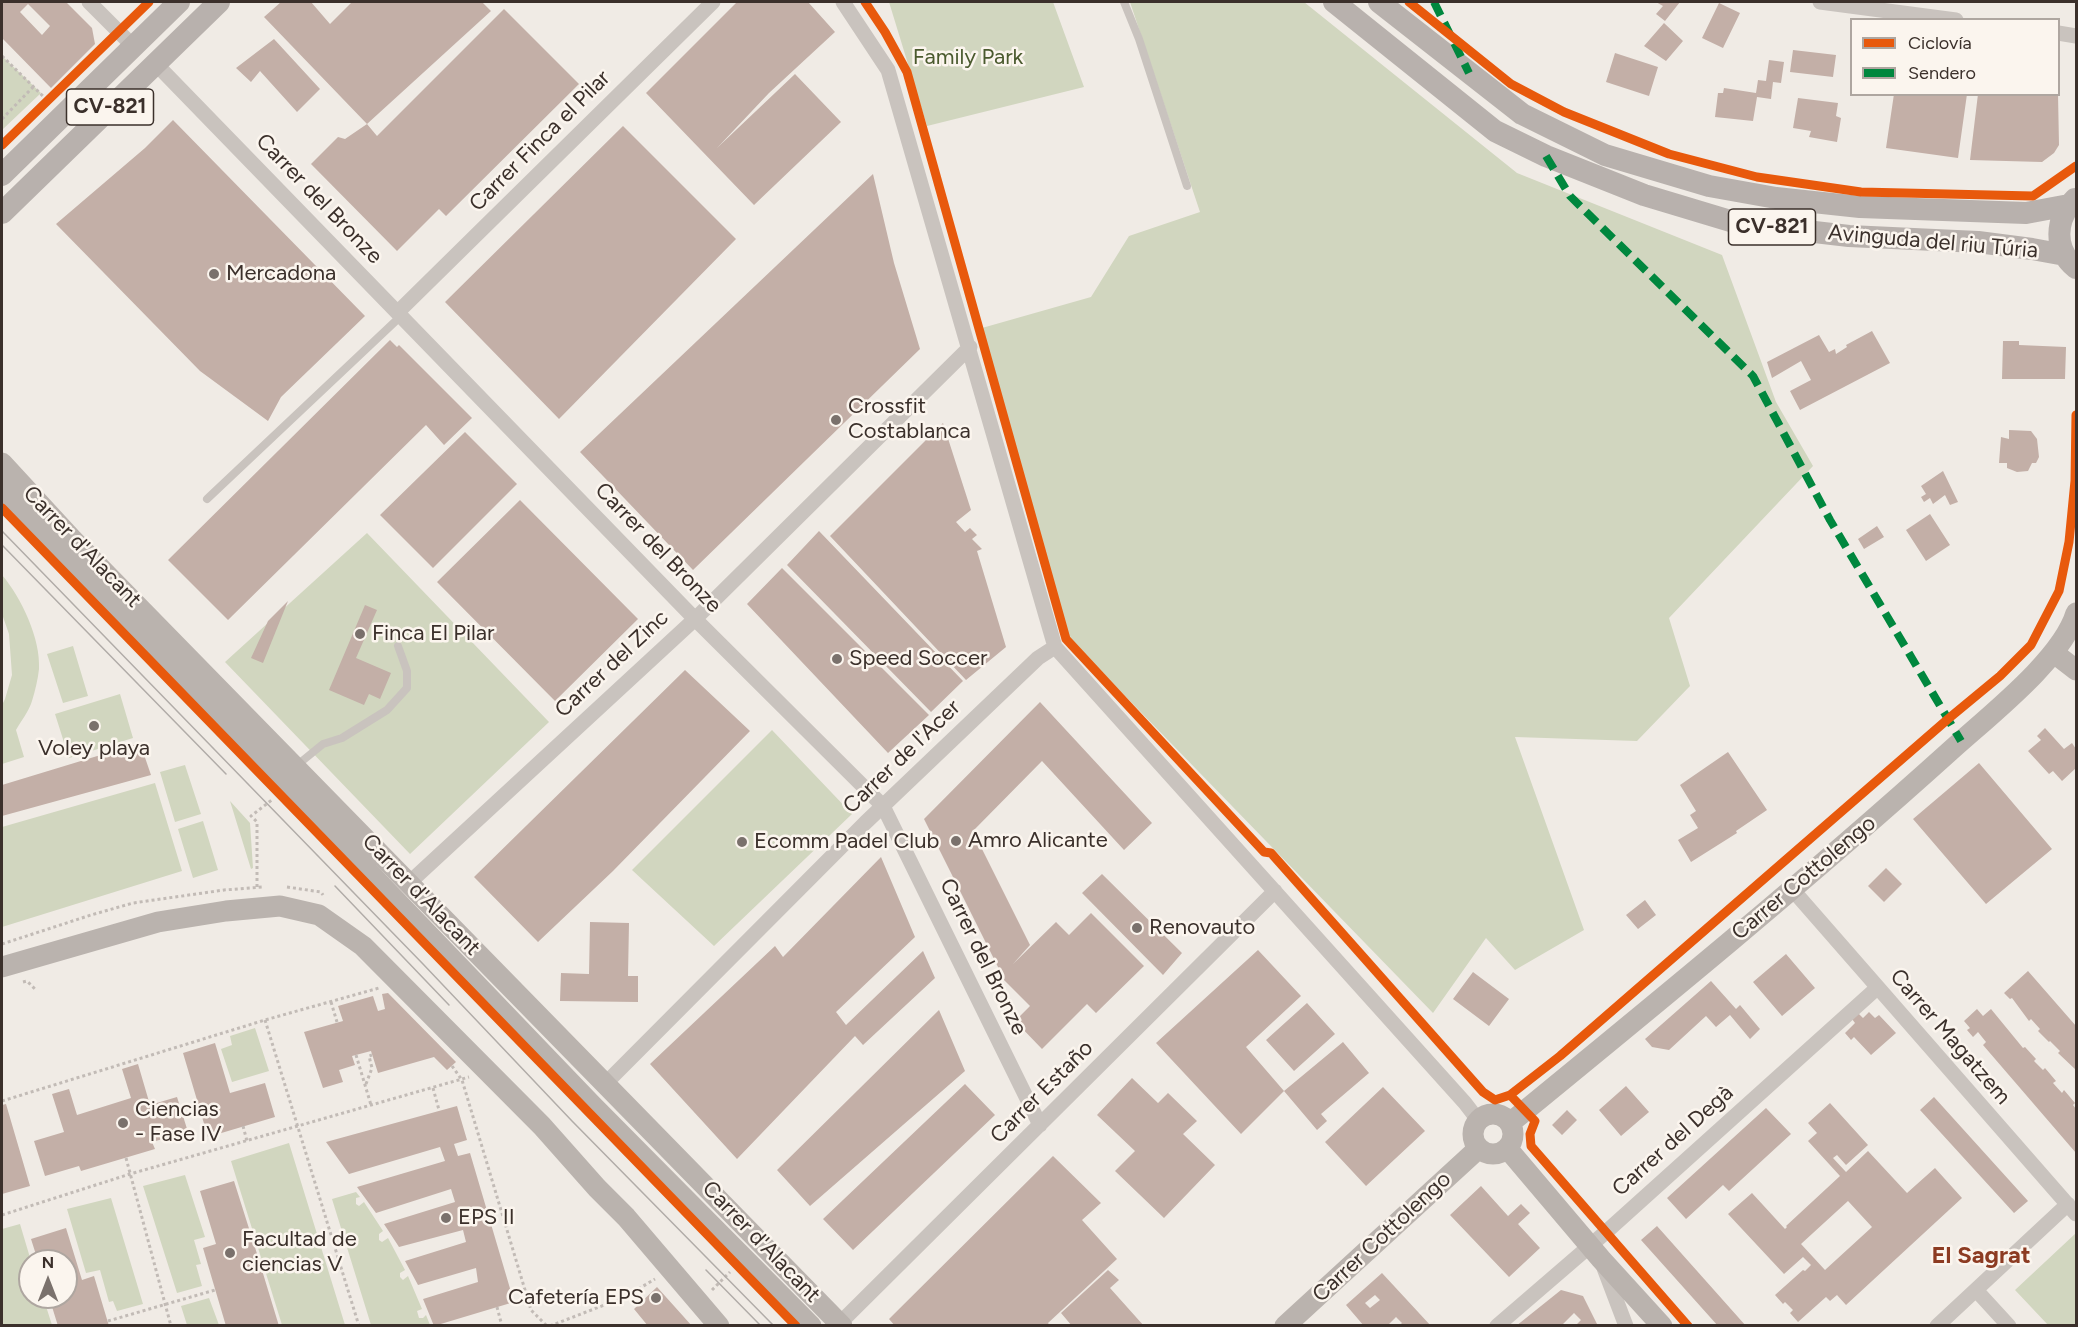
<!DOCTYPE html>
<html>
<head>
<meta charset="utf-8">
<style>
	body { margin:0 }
	#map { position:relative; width:2078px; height:1327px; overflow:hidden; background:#f0ebe5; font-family:Figtree,sans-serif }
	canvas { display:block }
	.frame { position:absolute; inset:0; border:3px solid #3b302b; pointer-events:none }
	.legend { position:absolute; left:1850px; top:18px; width:210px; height:78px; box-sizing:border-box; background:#fbf5ee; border:2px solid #aea6a0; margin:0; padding:8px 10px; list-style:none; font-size:18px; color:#3b302b }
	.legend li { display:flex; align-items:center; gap:12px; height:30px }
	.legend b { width:30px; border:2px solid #aea6a0 }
	.north { position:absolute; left:18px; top:1249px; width:60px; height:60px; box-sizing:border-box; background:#fbf5ee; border:2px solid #aea6a0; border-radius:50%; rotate:0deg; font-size:16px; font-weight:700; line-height:24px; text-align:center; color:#3b302b }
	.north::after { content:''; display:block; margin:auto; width:21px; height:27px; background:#7a716c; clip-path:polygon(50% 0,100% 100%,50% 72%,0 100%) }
</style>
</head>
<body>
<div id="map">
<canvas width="2078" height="1327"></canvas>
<div class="frame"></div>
<ul class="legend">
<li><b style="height:8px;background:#e8590c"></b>Ciclovía</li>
<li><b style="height:8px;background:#00873e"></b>Sendero</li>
</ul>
<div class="north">N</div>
</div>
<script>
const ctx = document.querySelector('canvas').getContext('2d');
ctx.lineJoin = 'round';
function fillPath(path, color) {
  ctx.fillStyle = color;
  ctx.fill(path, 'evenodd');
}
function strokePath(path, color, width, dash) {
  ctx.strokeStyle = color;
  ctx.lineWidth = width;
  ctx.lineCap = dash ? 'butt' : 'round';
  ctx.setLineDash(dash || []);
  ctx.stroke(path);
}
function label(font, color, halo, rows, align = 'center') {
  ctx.font = font + ' Figtree,sans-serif';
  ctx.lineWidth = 5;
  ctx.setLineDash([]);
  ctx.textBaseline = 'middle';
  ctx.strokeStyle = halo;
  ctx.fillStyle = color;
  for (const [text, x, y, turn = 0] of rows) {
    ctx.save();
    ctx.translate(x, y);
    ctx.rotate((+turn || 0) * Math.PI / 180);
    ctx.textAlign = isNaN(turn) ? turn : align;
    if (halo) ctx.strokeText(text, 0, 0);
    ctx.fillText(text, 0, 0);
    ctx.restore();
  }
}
const green = new Path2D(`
	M889,2h164l31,85 -157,39z
	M1130,2h174l213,171 205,82 54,147 37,64 -144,152 21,68 -53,55 -122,-4 69,193 -69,40 -29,-32 -53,75 -370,-381 -81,-304 109,-31 38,-61 71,-24z
	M2,56l39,37 -39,37z
	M367,533l182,189 -139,132 -185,-192z
	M2,575c19,22 39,64 37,94 -1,10 -4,22 -7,32 -3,10 -11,20 -16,29l8,27 -22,7v-59l3,-6 7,-24 -3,-41 -7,-20z
	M73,646l15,50 -25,7 -16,-49z
	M120,694l13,44 -64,20 -14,-44z
	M772,730l80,84 -138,132 -82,-76z
	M185,765l16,49 -26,8 -15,-50z
	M155,783l27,88 -180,56v-100z
	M230,801l20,22 3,45 -2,1z
	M203,821l15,49 -25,8 -15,-49z
	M255,1028l14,43 -37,11 -11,-33 11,-4 -2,-9z
	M289,1143l56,182h-63l-51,-164z
	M185,1175l20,62 -11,3 7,24 -5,1 6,21 -25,7 -34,-107z
	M356,1192l4,5 -4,1v6l3,2 5,-4 19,29 -4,3v6l3,2 6,-4 17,32 -5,3v4l3,3 5,-4 14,33 -5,2 2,7h4l3,-3 4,10h-59l-39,-126z
	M111,1198l32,106 -26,7 -4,-10 -4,1 -9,-32 -14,3 -19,-64z
	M20,1224l11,37 -1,36h13l9,28h-50v-96z
	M2076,1233v92h-28l-33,-35z
	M209,1298l10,27h-32l-6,-19z`);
const building = new Path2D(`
	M2,2h64l26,26 3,16 -44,44 -49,-50zM28,4l22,22 -8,9 -22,-23z
	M281,2h30l19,22 22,-22h130l9,9 -124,113 -103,-107z
	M737,2h71l27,30 -66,61 -52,55 78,-74 46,48 -87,83 -108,-112z
	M1656,2h24l-15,19 -9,-7 7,-8z
	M1719,3l21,10 -17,35 -21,-10z
	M504,9l75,75 -133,132 -7,-7 -42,42 -86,-87 27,-27 7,2 22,-15 10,12z
	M1664,23l19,18 -17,20 -22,-15z
	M274,39l46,50 -23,23 -37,-41 -9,11 -15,-14z
	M1793,50l43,5 -3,22 -43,-5z
	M1615,53l43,14 -9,29 -43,-14z
	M1769,60l15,2 -3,21 -8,-1 -2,17 -14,-2 -4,24 -38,-4 3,-24h5l1,-5 32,5 2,-13 8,1z
	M1894,94h73l-9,64 -72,-10z
	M1978,94h80l1,51 -5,8 -12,9 -72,-2z
	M1798,98l40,5 -2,13 5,2 -4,24 -28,-5 2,-6 -18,-3z
	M173,120l192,196 -84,81 -13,24 -68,-50 -144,-147 89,-76z
	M623,126l113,113 -177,180 -114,-117z
	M873,174l21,89 26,86 -227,221 -113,-118z
	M1872,331l18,32 -90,47 -10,-19 21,-11 -10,-19 -29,17 -5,-16 52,-27 10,17 6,-3 1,5 11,-7 -1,-2z
	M390,340l7,7 2,-2 73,73 -28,27 -18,-20 -198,195 -60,-60z
	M2003,341h16v4l47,2 -1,32h-63z
	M943,423l28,87 -15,12 9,10 5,-4 7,7 -5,4 10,10 -5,2 29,96 -40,33 -136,-144z
	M2009,430l22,1 6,8 2,18 -3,6h-4l-4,8 -11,1 -10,-4v-5h-8l2,-26 8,2z
	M465,432l52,52 -84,84 -53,-53z
	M1943,471l15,31 -8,3 -5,-10 -12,9 -3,-6 -6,4 -3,-5 5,-3 -5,-8z
	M520,500l118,119 -83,82 -118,-119z
	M1930,514l20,31 -24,16 -20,-31z
	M1877,526l7,11 -20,12 -6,-10z
	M819,531l144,150 -32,31 -144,-147z
	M782,568l147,147 -41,38 -141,-149z
	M288,601l-25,62 -12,-5 17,-37z
	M365,605l12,5 -21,48 35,15 -11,26 -11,-5 -5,11 -35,-15z
	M685,670l65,61 -137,140 -75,71 -64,-65z
	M1040,702l112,121 -28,27 -82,-89 -69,70 57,114 -17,19 43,-42 13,13 22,-22 53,53 -48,47 -9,-9 -45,45 -27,-28 15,-15 -30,-30 2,-1 -78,-156z
	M2045,728l19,21 8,-6 4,6v19l-14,13 -9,-10 -4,3 -21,-23 13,-11 -4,-4z
	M140,743l11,32 -149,41v-31z
	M1728,752l39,58 -31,21 1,2 -46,29 -13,-22 20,-12 -8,-13 6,-4 -16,-26z
	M1979,763l73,86 -66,55 -73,-85z
	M881,857l34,80 -79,75 10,13 77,-74 12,27 -72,67 -8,-9 -118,123 -87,-95 125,-118 8,11z
	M1886,868l16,16 -18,18 -16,-16z
	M1102,874l80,79 -19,22 -81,-82z
	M1645,900l11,15 -18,14 -12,-14z
	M590,922l39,1 -1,53h10v26l-78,-1 1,-28 28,1z
	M1258,950l43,46 -55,51 38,44 -43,43 -85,-91z
	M1786,954l29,34 -33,28 -29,-34z
	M2028,971l48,55v44l-18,-17 2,-2 -10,-10 -1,1 -11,-11 2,-2 -9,-10 -2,2 -17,-23 -2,1 -6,-6z
	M1473,972l36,27 -20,27 -36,-27z
	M1711,981l25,28 4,-4 20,24 -10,10 -20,-24 -14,12 -10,-11 -37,34 -17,-3 -7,-8z
	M388,993l68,69 -9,8 -13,-13 -56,16 -7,-22 -19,5 3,9 -16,5 4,12 -20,6 -19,-56 39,-11 -5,-15 35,-10 5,15 7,-2 -3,-15z
	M1307,1003l28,31 -41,37 -28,-31z
	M1977,1009l6,7 8,-7 32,39 2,-1 11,12 -2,2 9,9 2,-2 11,13 -3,2 9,10 2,-3 11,13 -2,2 3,4v44l-93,-108 3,-3 -8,-10 -5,5 -6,-7 3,-2 -6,-7z
	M939,1010l26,61 -155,135 -33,-36z
	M1869,1012l6,6 4,-3 17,18 -25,22 -17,-18 -3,3 -6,-7 10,-10 -3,-4 6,-6 5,5z
	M1343,1042l26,31 -48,41 6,7 -10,9 -33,-39z
	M215,1043l15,50 35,-10 10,34 -67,20 -25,-84z
	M138,1064l12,41 27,-8 11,35 -36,10 3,7 -74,22 -2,-5 -34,10 -11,-35 30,-9 -12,-38 17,-5 8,26 54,-17 -9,-29z
	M1132,1078l26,25 10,-10 29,28 -14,13 32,31 -51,53 -49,-47 20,-20 -38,-36z
	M965,1084l30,31 -142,135 -30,-31z
	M1626,1086l23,26 -28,24 -22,-26z
	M1383,1087l42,44 -59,55 -41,-44z
	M1934,1097l94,104 -14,12 -94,-103z
	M1830,1103l38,42 -22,20 -9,-10 -4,3 13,14 22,-21 39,42 28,-25 27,30 -116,107 -9,-10 -7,6 -4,-4 -28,25 -8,-9 3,-3 -8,-8 -2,2 -8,-9 28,-25 2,1 6,-6 -8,-8 -19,17 -56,-60 24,-21 33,36 2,-2 -1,-1 54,-50 -32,-35 9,-8 -9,-10zM1848,1201l24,26 -47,43 -24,-26z
	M6,1104l24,82 -28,8v-89z
	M457,1106l10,34 -13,4 4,12 12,-3 44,149 -80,24 -11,-27 55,-17 -2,-14 -58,17 -13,-24 61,-19 -3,-12 -64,17 -15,-23 71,-22 -4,-13 -75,24 -19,-26 88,-26 -5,-14 -91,27 -23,-32z
	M1766,1108l25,26 -62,57 -6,-6 -37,34 -19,-21z
	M1567,1110l10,10 -15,15 -10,-10z
	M1053,1156l48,47 -19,17 35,39 -69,64 2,3h-155l-6,-7z
	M234,1181l24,76 21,69h-53l-16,-54 -7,-24 13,-4 -16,-53z
	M1481,1186l27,30 13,-12 9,9 -12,11 22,24 -31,29 -59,-62z
	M1657,1226l89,100h-28l-77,-86z
	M66,1228l16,52 12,-4 15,50h-51l-9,-29h17v-36h-28l-7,-22z
	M1108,1270l11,10 -9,8 34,38h-72l-11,-13z
	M1382,1273l49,53h-32l3,-3 -6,-6 -9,9h-23l-18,-21zM1375,1295l5,5 -10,8 -5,-5z
	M657,1287l35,39h-44l-14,-17z
	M1561,1290l22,6 15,30h-23l6,-6 -7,-7 -13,13h-45z`);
const path = new Path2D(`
	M2,56l47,46
	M2,119l32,-33
	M257,887v-65l-6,-6 22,-17
	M287,887l34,5 2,3
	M2,944l89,-29 42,-12 91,-13 38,-3
	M23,982l4,-1 9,9
	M331,1002l6,20
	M265,1020l94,306
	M356,1055l15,50
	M452,1066l10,14 69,230 16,16
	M366,1084l6,-16 -3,-12 3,-1
	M433,1088l6,22
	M2,1101l263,-81 114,-32
	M243,1126l4,15
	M126,1158l45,168
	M2,1215l128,-41 339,-97
	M712,1290l18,-18
	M497,1307l5,19
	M108,1321l107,-31
	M550,1326l75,-29 30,-18`);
const lane = new Path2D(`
	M1124,2l15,37 48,147
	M207,499l194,-183
	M296,766l27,-22 19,-6 45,-28 20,-22v-17l-9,-25`);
const street = new Path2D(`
	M89,2l45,45
	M843,2l45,68 167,577 410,456 13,17
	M1820,2l136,18
	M2058,33l18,3
	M155,63l540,556 188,187 157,319
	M398,312l315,-310
	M409,883l286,-264 275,-272
	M1791,888l285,326
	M606,1083l259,-260 173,-165 17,-11
	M1604,1268l22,58
	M1976,1290l33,36
	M840,1323l435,-432
	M1497,1326l109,-94 271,-244
	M1937,1326l131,-122`);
const secondary = new Path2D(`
	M2,463l71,77 769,786
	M2,490l590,615 219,221
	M2054,653l22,17
	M2,967l156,-45 68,-11 54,-5 39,9 44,31 179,180 55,62 29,29 93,109
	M1473 1134a20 20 0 1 1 40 0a20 20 0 1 1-40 0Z
	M1510,1123c148,-121 297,-243 439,-371 37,-34 113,-92 127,-139
	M1507,1148l94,111 61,67
	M1285,1326l194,-178`);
const primary = new Path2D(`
	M1334,2l161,129 51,25 98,39 93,28 112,13 129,6 54,7 33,6
	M1379,2l143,112 83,41 104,31 67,12 84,9 166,6 43,-8
	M2,175l177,-173
	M2075,199c-20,20 -22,50 1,69
	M2,213l217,-211`);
const tram = new Path2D(`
	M2,531l421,433 149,157 202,205
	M2,545l224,229
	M335,886l114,119
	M706,1270l55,56`);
const quiet = new Path2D(`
	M1434,2l35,71
	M1546,156l24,40 183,180 77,144 131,221`);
const cycleway = new Path2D(`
	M865,2l20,30 22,40 159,567 198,213 7,1 212,239 12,8 15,-5 50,-39 388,-337 52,-43 31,-31 28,-54 10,-49 6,-61 1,-66
	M1409,2l102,82 53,28 105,42 88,23 104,15 172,4 43,-30
	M2,145l147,-143
	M2,508l794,818
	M1510,1095l25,26 -5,13 1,12 157,180`);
const markers = [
	[214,274,6,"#7a716c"],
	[836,420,6,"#7a716c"],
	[360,634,6,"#7a716c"],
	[837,659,6,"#7a716c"],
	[94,726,6,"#7a716c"],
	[956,841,6,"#7a716c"],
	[742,842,6,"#7a716c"],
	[1137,928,6,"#7a716c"],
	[123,1123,6,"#7a716c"],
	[446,1218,6,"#7a716c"],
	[230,1253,6,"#7a716c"],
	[656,1298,6,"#7a716c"]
];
const shields = [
	[110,107,87],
	[1772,227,87]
];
const shieldNames = [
	["CV-821",110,107],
	["CV-821",1772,227]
];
const parkNames = [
	["Family Park",968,58]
];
const streetNames = [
	["Carrer Finca el Pilar",540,141,-45],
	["Carrer del Bronze",319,199,46],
	["Avinguda del riu Túria",1933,242,5],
	["Carrer d'Alacant",82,547,46],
	["Carrer del Bronze",658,548,46],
	["Carrer del Zinc",612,664,-43],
	["Carrer de l'Acer",902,757,-44],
	["Carrer Cottolengo",1804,878,-40],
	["Carrer d'Alacant",421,895,46],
	["Carrer del Bronze",983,957,64],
	["Carrer Magatzem",1950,1037,49],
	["Carrer Estaño",1042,1092,-45],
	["Carrer del Degà",1673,1141,-42],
	["Carrer Cottolengo",1382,1237,-43],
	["Carrer d'Alacant",761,1242,46]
];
const poiNames = [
	["Mercadona",226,274],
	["Crossfit",848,407],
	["Costablanca",848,432],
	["Finca El Pilar",372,634],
	["Speed Soccer",849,659],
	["Voley playa",94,749,"center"],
	["Amro Alicante",968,841],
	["Ecomm Padel Club",754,842],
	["Renovauto",1149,928],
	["Ciencias",135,1110],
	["- Fase IV",135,1135],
	["EPS II",458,1218],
	["Facultad de",242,1240],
	["ciencias V",242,1265],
	["Cafetería EPS",644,1298,"right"]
];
const neighbourhoodNames = [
	["El Sagrat",1981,1256]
];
fillPath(green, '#d1d6bf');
fillPath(building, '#c3afa7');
strokePath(path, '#c2bbb6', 3, [3, 3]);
strokePath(lane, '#c9c3be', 8);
strokePath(street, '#c9c3be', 15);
strokePath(secondary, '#bab3ae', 21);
strokePath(primary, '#b8b1ad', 22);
strokePath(tram, '#b1aca8', 1.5);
strokePath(quiet, '#00873e', 8, [15, 8]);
strokePath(cycleway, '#e8590c', 9);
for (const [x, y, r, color] of markers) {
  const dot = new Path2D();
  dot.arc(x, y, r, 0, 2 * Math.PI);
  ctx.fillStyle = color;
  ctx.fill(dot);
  strokePath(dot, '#fbf5ee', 2);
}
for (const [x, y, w] of shields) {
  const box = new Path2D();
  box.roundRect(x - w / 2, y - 18, w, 36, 4.5);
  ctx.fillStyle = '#fbf5ee';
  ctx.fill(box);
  strokePath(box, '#3b302b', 1.5);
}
label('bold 21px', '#3b302b', null, shieldNames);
label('22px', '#4a5a2e', '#fbf5ee', parkNames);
label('22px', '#3b302b', '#fbf5ee', streetNames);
label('22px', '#3b302b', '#fbf5ee', poiNames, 'left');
label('bold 24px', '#8c3b22', '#fbf5ee', neighbourhoodNames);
</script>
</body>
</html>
